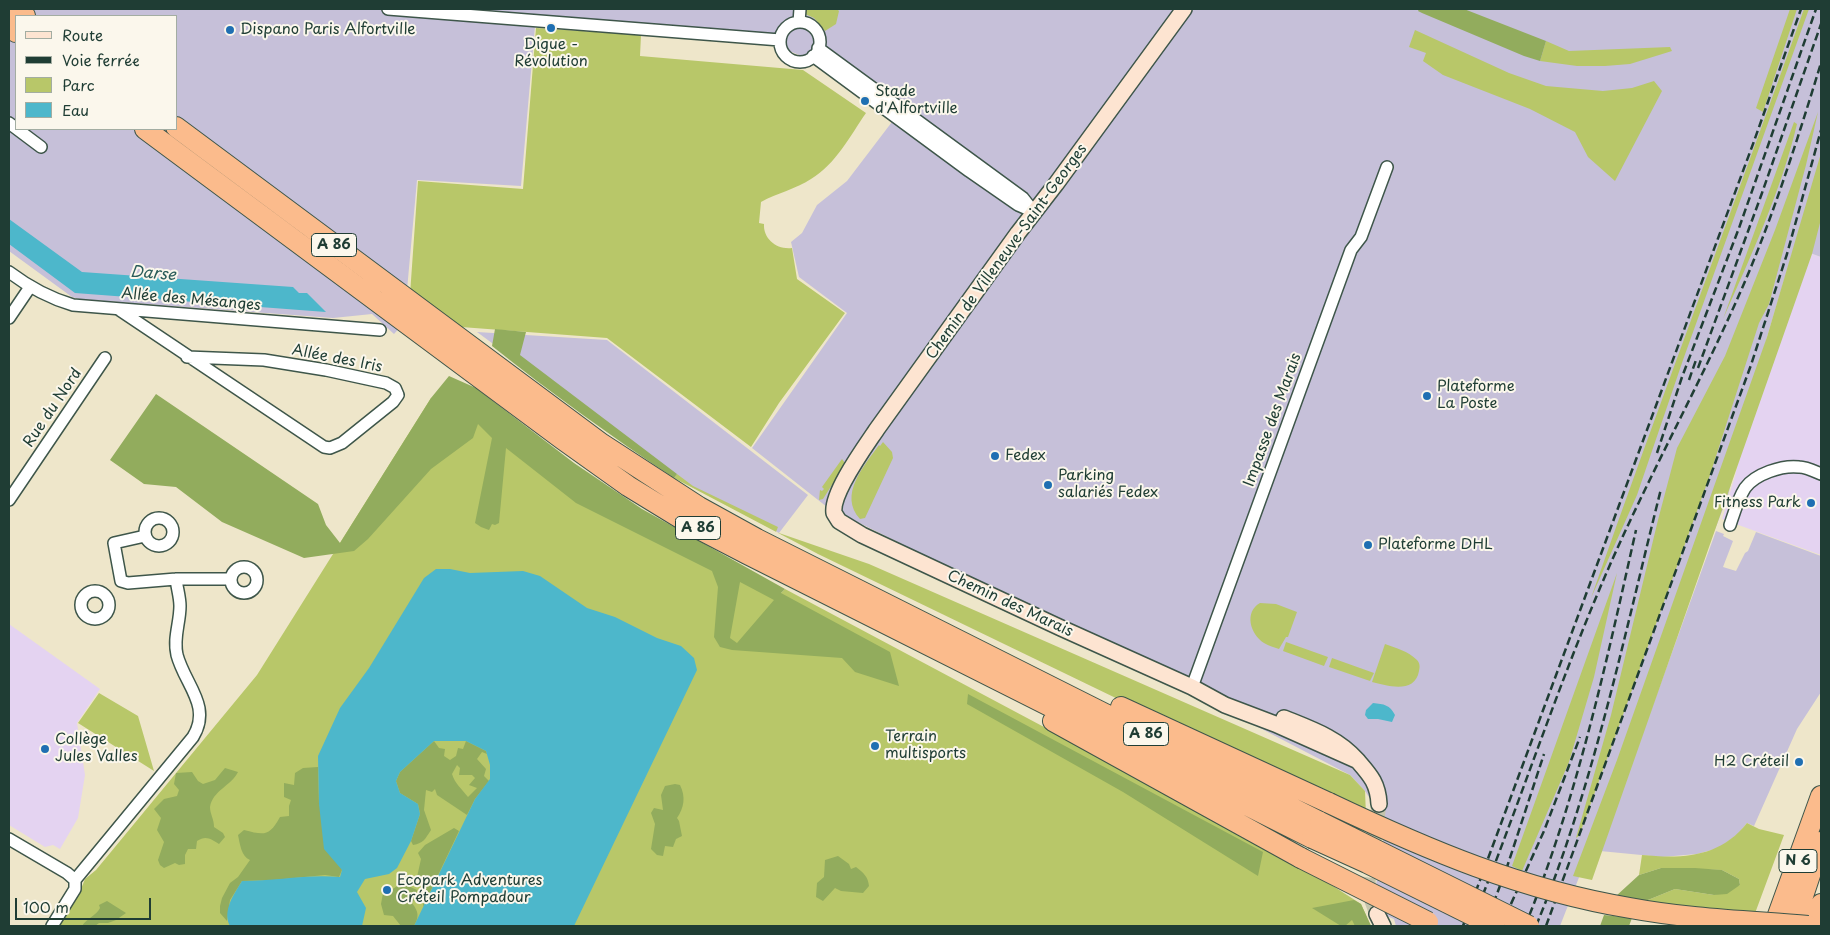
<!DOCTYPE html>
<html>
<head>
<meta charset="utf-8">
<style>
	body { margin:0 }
	#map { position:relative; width:1830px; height:935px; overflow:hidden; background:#eee6ca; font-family:"Playpen Sans",sans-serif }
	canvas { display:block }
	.frame { position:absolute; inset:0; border:10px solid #1f3d34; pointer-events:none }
	.legend { position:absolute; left:15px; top:15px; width:162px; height:115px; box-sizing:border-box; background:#fbf7ec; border:1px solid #a3ada2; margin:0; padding:6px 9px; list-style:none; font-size:15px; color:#1f3d34 }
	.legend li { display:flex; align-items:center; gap:10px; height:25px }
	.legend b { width:25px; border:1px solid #a3ada2 }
	.scale { position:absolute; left:15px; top:898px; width:136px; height:22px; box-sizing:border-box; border:2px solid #1f3d34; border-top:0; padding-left:6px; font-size:15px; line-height:18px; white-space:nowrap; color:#1f3d34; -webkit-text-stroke:4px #fbf7ec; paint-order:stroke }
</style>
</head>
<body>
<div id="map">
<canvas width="1830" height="935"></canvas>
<div class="frame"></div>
<ul class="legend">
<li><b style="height:6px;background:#fde4d1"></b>Route</li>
<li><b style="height:6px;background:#1f3d34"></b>Voie ferrée</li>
<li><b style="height:14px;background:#b8c769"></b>Parc</li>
<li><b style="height:14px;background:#4db7cb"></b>Eau</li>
</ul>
<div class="scale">100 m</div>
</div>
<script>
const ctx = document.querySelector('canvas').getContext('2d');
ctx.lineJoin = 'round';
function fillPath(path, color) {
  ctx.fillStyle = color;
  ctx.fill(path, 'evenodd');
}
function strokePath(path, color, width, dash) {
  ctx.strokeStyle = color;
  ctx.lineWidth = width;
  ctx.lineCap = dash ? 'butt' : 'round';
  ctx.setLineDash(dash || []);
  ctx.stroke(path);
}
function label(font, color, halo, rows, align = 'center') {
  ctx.font = font + ' "Playpen Sans",sans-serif';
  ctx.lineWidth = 4;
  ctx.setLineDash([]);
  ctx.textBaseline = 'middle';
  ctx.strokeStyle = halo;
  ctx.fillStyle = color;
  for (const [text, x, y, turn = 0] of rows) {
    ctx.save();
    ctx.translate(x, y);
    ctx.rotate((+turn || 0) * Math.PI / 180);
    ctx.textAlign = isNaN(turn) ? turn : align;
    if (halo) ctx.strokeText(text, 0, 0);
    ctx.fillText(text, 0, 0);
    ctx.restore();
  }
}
const built = new Path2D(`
	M1793,247l28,10v298l-99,-36 13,-43 32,-139z
	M9,624l91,65 -23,34 8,52 -7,43 -18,31 -7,-4 -8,2 -36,-22 1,-5 -1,-2z`);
const industrial = new Path2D(`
	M9,9h1812v248l-27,-10 -27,90 -39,159 -168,430h-164l-2,-7 -22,-9 14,-87 -21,-32 -15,-16 -341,-178 -182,-90 -75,-59 95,-135 -48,-36 -8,-35 11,-9 15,-28 30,-24 51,-67 -64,-45 -57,-23 -134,-14 -108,-6 -14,160 -104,-6 -13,143 -10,11 -22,-20 -39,4 -254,-19 -7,-2 -63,-46zM16,16h160v113h-160z
	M477,332l130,8 201,155 -29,38 -104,-55z
	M1716,531l8,3 -1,2 10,5 -10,26 13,4 9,-18 3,-2 8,-19 65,24v136l-24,37 -43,97 -7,-3 -9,11 -19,14 -22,6 -35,3 -62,-6z`);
const green = new Path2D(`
	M804,9h33l2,2 -3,13 -11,7 -11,-13 -9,-4z
	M1790,9h7l-34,103 -7,-4z
	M1804,9h5l-126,351 -46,135 -46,103c69,-197 143,-392 213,-589z
	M536,28l105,7 -1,21 163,14 63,43c-16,23 -30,51 -55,66 -15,10 -34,14 -50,23l-2,21 5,1c-1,15 13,26 28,24l5,31 48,34 -66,90 -28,44 -144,-109 -199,-15 10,-142 105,8z
	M1415,30l94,43 37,13 57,5 29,-3 22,-7 8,10 -47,90 -27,-24 -13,-25 -45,-23 -87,-34 -20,-14 3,-8 -17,-6z
	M1546,41l23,10 101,-4 2,4 -42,13 -25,2h-28l-37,-5z
	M1818,112l-12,53 -37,139 -10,19 -50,155 -130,358 -3,2 35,-123 47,-195 19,-72 48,-92 50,-126z
	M1794,122l3,2c-16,67 -46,132 -74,195z
	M1821,153v66l-9,35 -220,626 -19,-4 44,-116 150,-423z
	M449,392l130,88 202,113 4,-4 274,146 263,144 39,25 10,22h-1312l20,-32 6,-15 11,-9 161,-195 174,-277z
	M883,442l9,10 1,6 -28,60 -5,1c-22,-24 4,-53 19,-74l1,1z
	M842,459l3,4 -1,3 -21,33 -4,1 1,-10 2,1 2,-2 -2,-2z
	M677,474l16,12 85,41 -2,5 93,32 481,211 15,16 1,24 -151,-69 -397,-192 -144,-76z
	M1617,573l-23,104 -25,85 -47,109 -10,-5z
	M1260,603l16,1 21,8 -9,25h-2l-7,12c-5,-2 -10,-3 -15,-6 -14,-9 -20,-31 -4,-40z
	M1286,642l42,15 -4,9 -41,-15z
	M1385,644c11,4 23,7 32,16 3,3 3,7 2,11 -4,23 -31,15 -47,11z
	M1332,658l42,15 -4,8 -41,-14z
	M99,693l39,23 16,55 -76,-48z
	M1747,823l12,6 25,6 -30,81 -111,-14 32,-13 39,6 26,-10 -1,-6 -17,-9 -61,-2 -22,7 3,-20c42,4 78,2 105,-32z`);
const forest = new Path2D(`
	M1419,9h45l82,32 -6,20 -16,-5 -102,-43 -4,-2z
	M495,329l31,3 -6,23 157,119 -3,4c-62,-41 -123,-85 -182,-132z
	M449,376l27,12 98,75 68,46 143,80 -4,4 109,59 9,34 -44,-14 -13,-14 -110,-8 -12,-3 -6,-10 4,-50 -6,-16 -136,-68 -70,-55 -7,75 -4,2 -3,-1 -3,6 -8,-3 -6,-4 17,-85 -14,-14 -5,14 -42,31 -63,70 -14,12 -50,7 -82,-36 -46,-35 -32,-3 -34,-24 46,-66 162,110 8,21 14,18 91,-145zM740,582l34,18 -37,43 -7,-5z
	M968,694l295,158 -5,24 -135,-84 -156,-88z
	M434,741l5,7 6,1 -1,7 6,4 6,-4 2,-8 5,1 3,-8 20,10 1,3 -5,-2 -5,7 9,10 -2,7 5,5 -14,18 -8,16 -30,-20 -2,-6 -3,3 -6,-2 -2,20 7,20c-6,9 -7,13 -18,15l-2,-4 9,-27 -2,-10 -18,-11 -4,-12 4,-9zM457,765l3,3 -1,7h13l3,3 -6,7 8,3 -9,9c-6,-8 -13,-13 -16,-23z
	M318,767l1,37 23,66 -3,7 -14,-2 -51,5 -32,1 -12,19 -3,21 -7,-8v-7l2,-8 8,-15 8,-6 12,-17c-9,-4 -10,-16 -12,-25l6,-5c20,5 25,7 36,-13l9,-1v-10l2,-6 -7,-3v-14l10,2 1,-12 8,-5z
	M225,768l13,4c-6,13 -26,19 -28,35 0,7 4,12 4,20l9,6 2,4 -6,7c-8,-5 -13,-9 -22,-3l-1,8h-8l-3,6v9l-6,1 -4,-2 -11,5 -4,-3 -2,-5 6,-18 -7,-12 4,-12 -7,-9 10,-10 13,-3 2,-6 -5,-6 2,-11 16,-1 6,9 5,3 12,-4z
	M675,784l5,1c6,12 4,23 -3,33l2,3 3,15 -6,3 -3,8 -8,-1 -2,10 -6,-1 -6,-6 4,-25 -4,-11 3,-5 9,2 -2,-15 4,-9z
	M454,828l5,3 -36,76v-18l7,-6v-2l-9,-1 -4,-3 4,-18 -3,-6 7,-8z
	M838,856l11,8 2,5 5,-2c8,6 12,10 13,19l-6,7 -22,-2 -6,-3 -12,13 -7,-4 1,-14 7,-6 1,-17z
	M1661,868h34l27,2 17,9 1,6 -13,9 -13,1 -39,-6 -32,13 -27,-6 23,-21z
	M402,883l15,7 -1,8 -4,5c7,9 7,14 2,23h-13l-8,-10 -9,-1 -3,-11 2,-11 5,-1z
	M1354,900l7,4 10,22h-16l-3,-6 -7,6h-4l-29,-18z
	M107,901l19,12 -10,7 -8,3h-9l-4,3h-13c5,-8 14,-10 18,-18l-1,-3z
	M1604,915l28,3 -3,8h-29z`);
const water = new Path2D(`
	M9,219l73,53 211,15 6,6h8l19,19 -251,-19 -66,-49z
	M436,569h14l20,4 53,-2 17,5 47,32 28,9 42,21 24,8 13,12 3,12 -123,256h-160l61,-127 15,-20v-14l-4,-14 -20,-10h-32l-34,31 -4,9 4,12 18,11 2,10 -9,27 -14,27 -8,6 -24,5 -8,13 9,16 -4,18h-132c-8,-15 4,-32 12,-45 33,0 65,-7 98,-4l2,-7 -18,-21 -5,-45 -1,-48 22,-48 29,-40 55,-90z
	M1373,703c11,1 17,2 22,12l-3,7 -14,-3h-10l-3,-4 1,-5z`);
const secondaryTunnel = new Path2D(`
	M1377,914l-8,-21 -1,-12 11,-77`);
const street = new Path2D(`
	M388,9l392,31
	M799,22l1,-13
	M780 42a20 20 0 1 1 40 0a20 20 0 1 1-40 0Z
	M818,48l205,150 11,14
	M813,56l156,115 49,34 14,6
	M9,123l32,24
	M9,272c20,15 40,26 64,33l307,25
	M118,309l206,138 6,1 12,-5 51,-41 5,-7 -3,-7 -9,-5 -60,-13 -62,-10 -77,-3
	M9,318l21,-31
	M9,500l96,-142
	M145 532a14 14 0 1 1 28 0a14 14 0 1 1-28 0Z
	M1730,525c4,-12 8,-26 15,-37 10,-14 37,-23 54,-21 7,0 15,4 22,7
	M145,536l-31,7 7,38 7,2 48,-4h54
	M231 580a13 13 0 1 1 26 0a13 13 0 1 1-26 0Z
	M81 605a14 14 0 1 1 28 0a14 14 0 1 1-28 0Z
	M1192,687l159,-437 10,-13 26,-70
	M9,839l58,34 8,7
	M75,880l118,-143c19,-31 -8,-52 -16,-82 -4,-17 3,-32 3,-49 0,-9 -3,-18 -4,-27
	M52,926l23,-37v-9`);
const secondary = new Path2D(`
	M1184,9l-128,175 -38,49 -141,196c-12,18 -46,64 -43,84l5,8 23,14 199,93 131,59 33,18 50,19 83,37
	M1284,718c27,11 54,20 73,42 13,15 21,23 22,44
	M1377,914l6,12`);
const highway = new Path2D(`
	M15,9l10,7
	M9,27l7,5
	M176,127l426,317 97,63 58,32 563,283
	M145,129l417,310 66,47 67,41 52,27 565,284
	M1121,707l208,96
	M1053,721l248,137
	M1774,926l47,-130
	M1793,926l28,-84
	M1813,926l8,-22`);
const rail = new Path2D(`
	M1698,368l64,-175 59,-169
	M1689,380l7,-20
	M1657,453l25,-76 57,-149 77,-219
	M1474,917c48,-119 87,-242 139,-359 41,-92 90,-180 130,-272 31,-72 55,-148 78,-223
	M1463,926l290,-782 48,-135
	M1485,926l22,-59 37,-113
	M1501,926l43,-95 36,-94
	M1525,926c52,-127 81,-262 111,-396
	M1536,926c58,-141 88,-290 125,-437
	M1546,926l205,-561 36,-111 34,-124`);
const highwayBridge = new Path2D(`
	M1329,803c99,47 193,87 301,105 59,11 119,13 178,18
	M1320,822l209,104
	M1312,838l55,25 127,63
	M1301,858l127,64`);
const markers = [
	[551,28,5,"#1f6fb2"],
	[230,30,5,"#1f6fb2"],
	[865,101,5,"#1f6fb2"],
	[1427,396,5,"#1f6fb2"],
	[995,456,5,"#1f6fb2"],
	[1048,485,5,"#1f6fb2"],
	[1811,503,5,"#1f6fb2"],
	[1368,545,5,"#1f6fb2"],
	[875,746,5,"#1f6fb2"],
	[45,749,5,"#1f6fb2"],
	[1799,762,5,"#1f6fb2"],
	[387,890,5,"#1f6fb2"]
];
const shields = [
	[334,245,45],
	[698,528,45],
	[1146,734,45],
	[1798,861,38]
];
const shieldNames = [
	["A 86",334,245],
	["A 86",698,528],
	["A 86",1146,734],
	["N 6",1798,861]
];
const poiNames = [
	["Dispano Paris Alfortville",240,30],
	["Digue -",551,45,"center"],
	["Révolution",551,62,"center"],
	["Stade",875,92],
	["d'Alfortville",875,109],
	["Plateforme",1437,387],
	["La Poste",1437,404],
	["Fedex",1005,456],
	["Parking",1058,476],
	["salariés Fedex",1058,493],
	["Fitness Park",1801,503,"right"],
	["Plateforme DHL",1378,545],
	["Terrain",885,737],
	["multisports",885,754],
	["Collège",55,740],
	["Jules Valles",55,757],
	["H2 Créteil",1789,762,"right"],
	["Ecopark Adventures",397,881],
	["Créteil Pompadour",397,898]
];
const streetNames = [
	["Chemin de Villeneuve-Saint-Georges",1007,252,-54],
	["Allée des Mésanges",191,300,5],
	["Allée des Iris",337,359,11],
	["Rue du Nord",53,408,-56],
	["Impasse des Marais",1273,420,-70],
	["Chemin des Marais",1010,604,25]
];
const waterNames = [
	["Darse",153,274,5]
];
fillPath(built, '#e4d3f1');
fillPath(industrial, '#c6c0d9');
fillPath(green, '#b8c769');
fillPath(forest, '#92ac5d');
fillPath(water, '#4db7cb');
strokePath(secondaryTunnel, '#c5c4ac', 15, [15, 8]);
strokePath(street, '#3e564a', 14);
strokePath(secondary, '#3e564a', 18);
strokePath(highway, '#3e564a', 22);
strokePath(street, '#fff', 11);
strokePath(secondary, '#fde4d1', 15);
strokePath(highway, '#fbbb8c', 20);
strokePath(rail, '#1f3d34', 2.5, [8, 4]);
strokePath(highwayBridge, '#3e564a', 22, []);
strokePath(highwayBridge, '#fbbb8c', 20);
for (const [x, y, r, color] of markers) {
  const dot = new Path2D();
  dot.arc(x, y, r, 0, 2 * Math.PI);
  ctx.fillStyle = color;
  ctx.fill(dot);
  strokePath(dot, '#fbf7ec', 2);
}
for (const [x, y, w] of shields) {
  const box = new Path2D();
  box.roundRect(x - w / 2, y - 11.5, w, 23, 4);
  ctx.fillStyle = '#fbf7ec';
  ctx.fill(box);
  strokePath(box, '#1f3d34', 1);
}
label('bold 14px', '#1f3d34', null, shieldNames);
label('15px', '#1f3d34', '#fbf7ec', poiNames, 'left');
label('15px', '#1f3d34', '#fbf7ec', streetNames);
label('italic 16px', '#2a5c5a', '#fbf7ec', waterNames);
</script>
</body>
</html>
